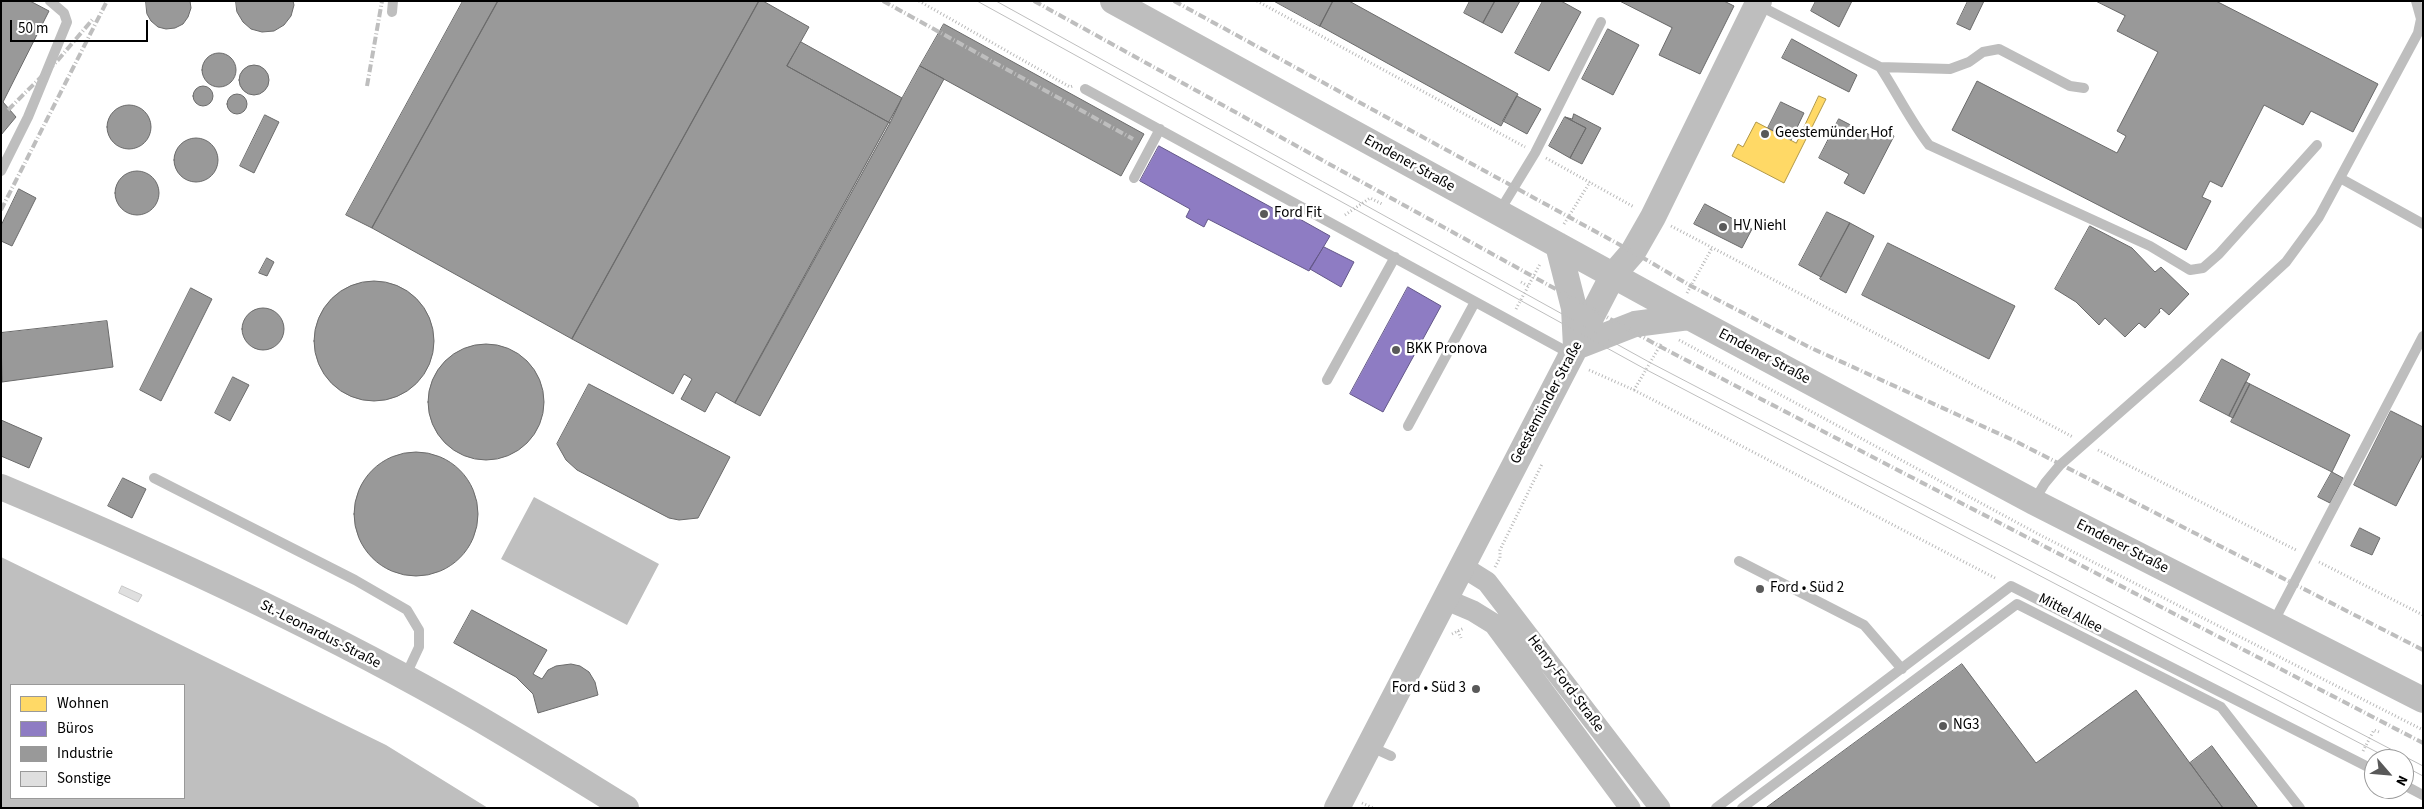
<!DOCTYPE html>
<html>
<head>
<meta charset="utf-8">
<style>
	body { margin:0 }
	#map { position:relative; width:2424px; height:809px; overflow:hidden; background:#fff; font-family:"Source Sans 3",sans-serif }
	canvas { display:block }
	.frame { position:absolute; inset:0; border:2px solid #000; pointer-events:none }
	.legend { position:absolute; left:10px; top:684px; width:175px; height:115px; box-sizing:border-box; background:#fff; border:1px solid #999; margin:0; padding:6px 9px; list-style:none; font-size:15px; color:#000 }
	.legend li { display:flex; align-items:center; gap:10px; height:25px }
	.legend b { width:25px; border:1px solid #999 }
	.north { position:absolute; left:2364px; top:749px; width:50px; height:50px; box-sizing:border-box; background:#fff; border:1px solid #999; border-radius:50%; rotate:117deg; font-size:14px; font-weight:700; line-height:20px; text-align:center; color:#000 }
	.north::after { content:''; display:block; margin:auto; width:18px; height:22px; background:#595959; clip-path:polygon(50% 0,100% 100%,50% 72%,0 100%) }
	.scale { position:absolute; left:10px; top:20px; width:138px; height:22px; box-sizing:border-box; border:2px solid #000; border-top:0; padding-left:6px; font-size:15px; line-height:18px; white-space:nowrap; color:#000; -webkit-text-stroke:4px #fff; paint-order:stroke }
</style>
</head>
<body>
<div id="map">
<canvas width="2424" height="809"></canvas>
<div class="frame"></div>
<ul class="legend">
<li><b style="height:14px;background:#ffd966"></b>Wohnen</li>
<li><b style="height:14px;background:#8e7cc3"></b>Büros</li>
<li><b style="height:14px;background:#999"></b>Industrie</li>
<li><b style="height:14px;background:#dfdfdf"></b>Sonstige</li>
</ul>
<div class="north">N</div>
<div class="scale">50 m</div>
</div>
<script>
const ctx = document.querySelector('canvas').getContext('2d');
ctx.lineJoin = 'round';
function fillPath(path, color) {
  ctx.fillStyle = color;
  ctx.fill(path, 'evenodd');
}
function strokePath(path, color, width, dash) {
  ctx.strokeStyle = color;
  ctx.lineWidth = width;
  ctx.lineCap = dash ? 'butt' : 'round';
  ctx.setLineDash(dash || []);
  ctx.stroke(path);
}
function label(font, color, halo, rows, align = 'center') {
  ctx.font = font + ' "Source Sans 3",sans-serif';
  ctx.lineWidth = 5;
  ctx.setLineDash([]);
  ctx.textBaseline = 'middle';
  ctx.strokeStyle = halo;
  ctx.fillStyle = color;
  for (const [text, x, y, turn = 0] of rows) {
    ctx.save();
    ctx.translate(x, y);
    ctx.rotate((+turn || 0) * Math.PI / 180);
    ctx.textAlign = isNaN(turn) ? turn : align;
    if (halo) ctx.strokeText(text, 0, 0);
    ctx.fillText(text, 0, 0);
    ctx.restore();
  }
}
const water = new Path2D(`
	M534,497l125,67 -32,61 -126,-66z
	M1,557l385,188 102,63h-487zM11,685h173v113h-173z`);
const homes = new Path2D(`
	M1819,96l7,3 -42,84 -52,-27 6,-12 5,3 13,-25 40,21z`);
const offices = new Path2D(`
	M1159,146l119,65 2,-3 50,28 -21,35 -101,-52 -4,8 -18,-10 4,-8 -50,-28z
	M1324,247l30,15 -13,25 -31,-18z
	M1408,287l33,19 -58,106 -33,-18z`);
const industry = new Path2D(`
	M1,1h29l19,10 -46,91 13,15 -15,18z
	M146,1h44l1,7 -3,9 -5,7 -8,4 -9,1 -8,-2 -7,-6 -4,-7z
	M236,1h57l1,4 -3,11 -7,9 -10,6 -12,1 -11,-3 -8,-7 -6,-10z
	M463,1h35l-126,227 -26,-13z
	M498,1h261l-187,338 -200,-111z
	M759,1h4l46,26 -22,39 103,57 -155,280 -19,-11 -11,20 -24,-13 11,-20 -8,-5 -11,20 -101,-55z
	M1274,1h59l-13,25z
	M1333,1h16l169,93 -17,32 -181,-100z
	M1470,1h25l-12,22 -19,-10z
	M1495,1h25l-18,32 -19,-10z
	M1543,1h18l20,11 -32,59 -34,-18z
	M1620,1h104l10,5 -34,68 -41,-19 13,-27z
	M1816,1h36l-13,26 -28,-16z
	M1968,1h16l-14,29 -13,-6z
	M2096,1h120l162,83 -25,48 -42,-21 -8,14 -39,-20 -42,82 -12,-6 -8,16 9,4 -25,49 -234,-120 25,-49 140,72 9,-17 -9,-5 41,-79 -41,-21 8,-15z
	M944,24l200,110 -23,42 -201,-110z
	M1608,29l31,16 -26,50 -31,-16z
	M1792,39l65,36 -8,17 -67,-34z
	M801,42l101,56 -12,25 -103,-57z
	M202 70a17 17 0 1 1 34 0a17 17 0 1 1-34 0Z
	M239 80a15 15 0 1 1 30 0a15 15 0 1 1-30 0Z
	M920,66l24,13 -184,337 -25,-13z
	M193 96a10 10 0 1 1 20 0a10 10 0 1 1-20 0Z
	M227 104a10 10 0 1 1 20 0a10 10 0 1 1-20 0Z
	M1517,96l24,13 -14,25 -24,-13z
	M1781,102l23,11 -13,27 -23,-12z
	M107 127a22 22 0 1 1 44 0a22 22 0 1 1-44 0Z
	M1574,114l27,14 -19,36 -12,-6 16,-30 -21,-11 7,2z
	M265,115l14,7 -25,51 -14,-7z
	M1565,117l21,11 -16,30 -21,-12z
	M1839,119l31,16 4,-9 20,10 -30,58 -20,-11 5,-9 -30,-16z
	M174 160a22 22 0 1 1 44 0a22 22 0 1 1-44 0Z
	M115 193a22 22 0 1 1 44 0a22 22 0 1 1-44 0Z
	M19,189l17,9 -24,48 -11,-5v-15z
	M1705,204l47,25 -10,19 -48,-24z
	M1827,212l23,11 -29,54 -22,-12z
	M1850,223l24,13 -28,57 -26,-14z
	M2090,226l42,22 23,24 6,-5 28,27 -20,21 -8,-7 -2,2 1,2 -15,16 -6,-5 -14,14 -20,-19 -6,7 -23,-23 -21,-13z
	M1888,243l127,63 -26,53 -127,-64z
	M267,258l7,4 -7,14 -8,-3z
	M314 341a60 60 0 1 1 120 0a60 60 0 1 1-120 0Z
	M191,288l21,11 -51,102 -21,-11z
	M242 329a21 21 0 1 1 42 0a21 21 0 1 1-42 0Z
	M107,321l6,46 -111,15 -1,-49z
	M428 402a58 58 0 1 1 116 0a58 58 0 1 1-116 0Z
	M2222,359l28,15 -21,42 -29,-15z
	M233,377l16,8 -19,36 -15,-8z
	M2246,382l4,2 -17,34 -4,-2z
	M589,384l141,73 -32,61 -19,2 -10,-2 -92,-48 -11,-10 -9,-16z
	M2250,384l100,51 -18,37 -101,-50z
	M2391,411l32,16v27l-27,52 -42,-21z
	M1,420l41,18 -13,30 -28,-12z
	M354 514a62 62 0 1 1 124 0a62 62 0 1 1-124 0Z
	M2332,472l11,6 -13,25 -12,-6z
	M123,478l23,11 -14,29 -24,-12z
	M2360,528l20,10 -8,17 -21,-9z
	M472,610l75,40 -14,24 9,5 6,-9 8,-4 15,-2 9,2 9,6 6,10 3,13 -60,18 -5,-19 -17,-17 -62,-34z
	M1962,664l74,99 100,-73 87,118h-457z
	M2212,746l46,62h-35l-33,-45z`);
const building = new Path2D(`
	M122,586l20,9 -4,7 -19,-9z`);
const path = new Path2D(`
	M919,1l151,86 3,-1
	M1257,1l268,146
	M1546,158l88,49
	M1345,215l25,-17 12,6
	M1564,224l26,-42
	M1671,226l402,211
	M1521,282l7,4
	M1687,293l25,-45
	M1516,309l24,-45
	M1679,340l361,195 383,195
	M1589,370l45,20 27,-46
	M1634,390l363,189
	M2098,450l198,100
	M2319,562l104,53
	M1495,567l5,-9v-8l42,-86
	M1458,631l3,7
	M1452,634l12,-6
	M2363,751l11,-21 5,2
	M1362,803l11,5`);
const service = new Path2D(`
	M1758,5l122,62 70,2 19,-7 14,-10 16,-3 71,37 14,2
	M392,12l1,-11
	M1880,67c17,26 30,53 49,78l221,101 40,24 13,-2 16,-14 98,-109
	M1085,89l486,265
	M1,171l27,-54 39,-95 -3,-9 -14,-12
	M1134,178l26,-49
	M2340,178l83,46
	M1499,212l36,-59 66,-131
	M1327,380l68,-123
	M1408,426l67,-124
	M154,478l201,102 52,30 12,20v17l-14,30
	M2034,501l11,-18 15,-18 115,-101 111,-102 33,-45 99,-184 3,-14 -5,-18
	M1739,561l125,64 38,44
	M2273,623l150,-287
	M1369,746l22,10
	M2404,785l19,10
	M1716,808l295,-222 363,184
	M1742,808l275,-204 204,103 79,101`);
const minor = new Path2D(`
	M1463,567l24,15 173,226
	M1447,600l26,11 21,13 136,184`);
const tertiary = new Path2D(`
	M1113,1l565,310 356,191 389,198
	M1558,245l16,63 2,39 59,-23 54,-7
	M1,487c160,67 319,140 470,227 52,30 103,62 155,94
	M1337,808l276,-533 20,-23 20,-35 106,-216`);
const tram = new Path2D(`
	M977,1l668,368 745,390
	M996,1l653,361 774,404
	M2404,766l19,10`);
const rail = new Path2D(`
	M883,1l250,138
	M1034,1l625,345 764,397
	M1174,1l459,251 58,34 118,61 206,94 408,209
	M367,86l15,-85
	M8,110l50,-50 35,-41
	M1,210l106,-209`);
const markers = [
	[1765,134,5,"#595959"],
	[1264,214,5,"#595959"],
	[1723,227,5,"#595959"],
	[1396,350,5,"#595959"],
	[1760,589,5,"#595959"],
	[1476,689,5,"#595959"],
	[1943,726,5,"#595959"]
];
const poiNames = [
	["Geestemünder Hof",1775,134],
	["Ford Fit",1274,214],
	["HV Niehl",1733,227],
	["BKK Pronova",1406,350],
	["Ford • Süd 2",1770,589],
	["Ford • Süd 3",1466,689,"right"],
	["NG3",1953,726]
];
const streetNames = [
	["Emdener Straße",1409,164,29],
	["Emdener Straße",1764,357,28],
	["Geestemünder Straße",1547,403,-62],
	["Emdener Straße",2122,547,27],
	["Mittel Allee",2070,614,27],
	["St.-Leonardus-Straße",320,635,27],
	["Henry-Ford-Straße",1565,684,53]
];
fillPath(water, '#bfbfbf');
fillPath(homes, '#ffd966');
strokePath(homes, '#b29847', 1);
fillPath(offices, '#8e7cc3');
strokePath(offices, '#635788', 1);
fillPath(industry, '#999');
strokePath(industry, '#6b6b6b', 1);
fillPath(building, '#dfdfdf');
strokePath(building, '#c7c7c7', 1);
strokePath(path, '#b9b9b9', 3, [1, 2.5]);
strokePath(service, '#bebebe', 10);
strokePath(minor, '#bebebe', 21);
strokePath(tertiary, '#bebebe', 26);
strokePath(tram, '#bebebe', 1);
strokePath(rail, '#bebebe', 4, [8, 2.5, 1, 2.5]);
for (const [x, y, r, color] of markers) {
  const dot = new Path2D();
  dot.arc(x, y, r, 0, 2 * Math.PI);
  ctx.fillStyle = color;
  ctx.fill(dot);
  strokePath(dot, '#fff', 2);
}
label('15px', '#000', '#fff', poiNames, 'left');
label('15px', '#000', '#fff', streetNames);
</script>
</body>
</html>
